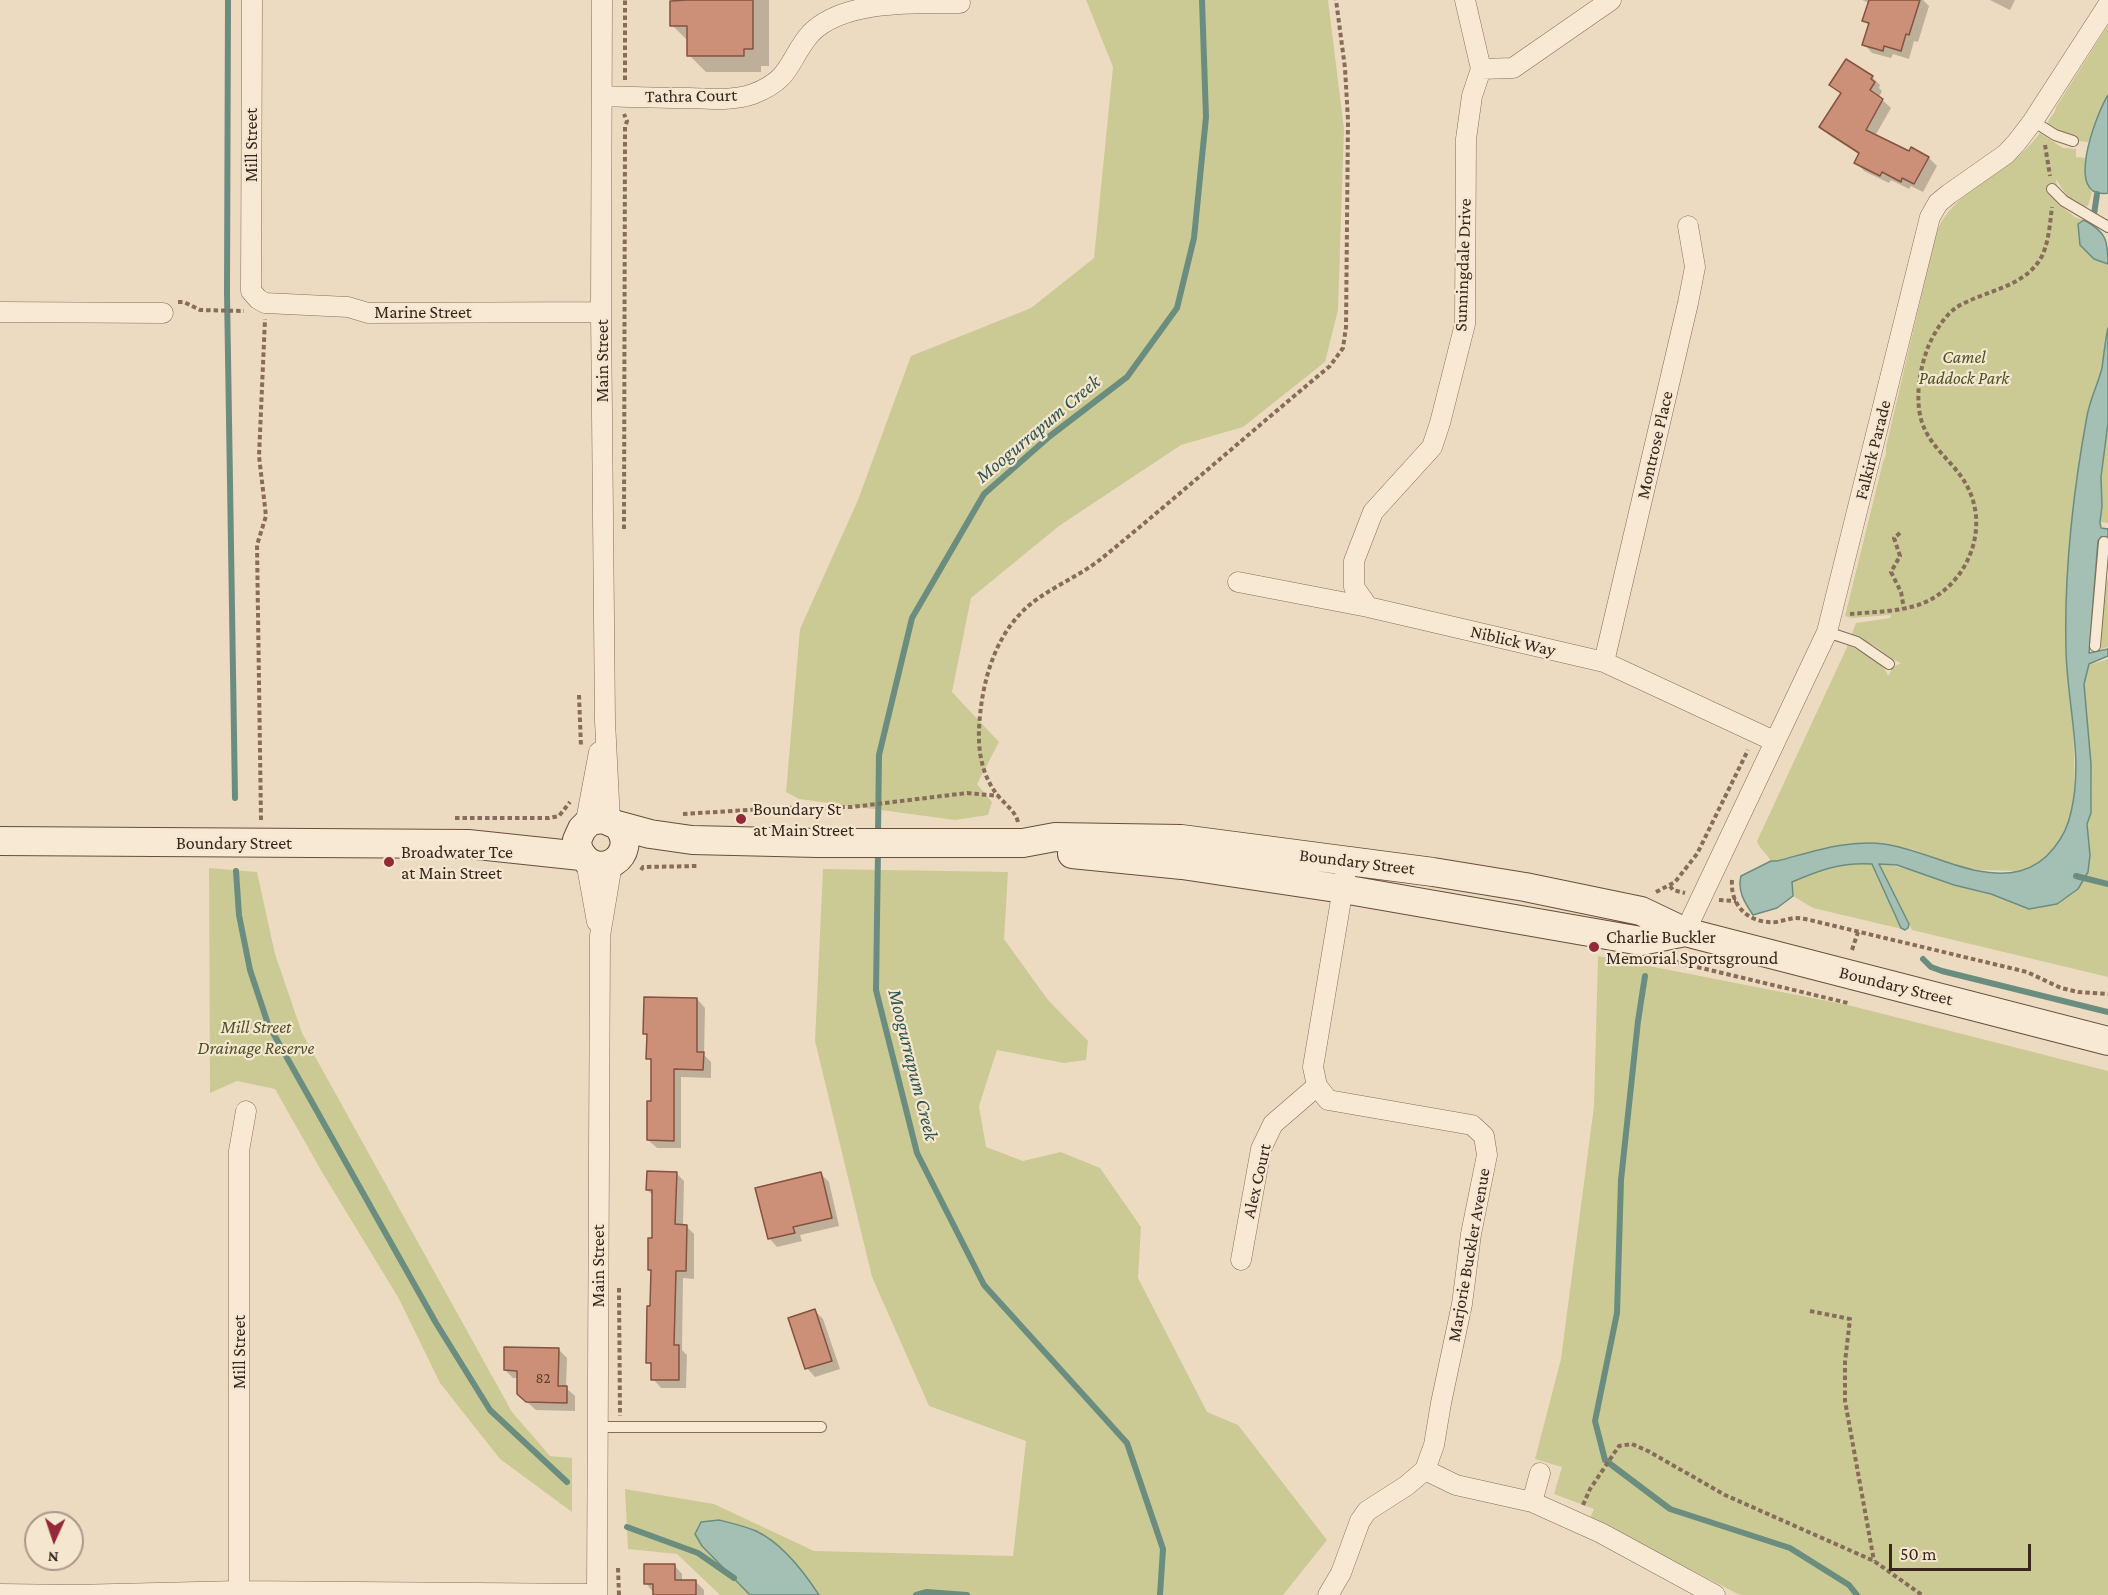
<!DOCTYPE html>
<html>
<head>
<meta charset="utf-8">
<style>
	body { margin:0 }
	#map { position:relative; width:2108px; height:1595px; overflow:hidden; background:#eddbc1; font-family:"Crimson Pro",serif }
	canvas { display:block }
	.north { position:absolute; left:24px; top:1511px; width:60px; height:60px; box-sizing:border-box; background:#f5e6d0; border:2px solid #a99988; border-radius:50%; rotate:183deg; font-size:16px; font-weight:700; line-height:24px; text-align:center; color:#36261d }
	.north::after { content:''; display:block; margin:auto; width:21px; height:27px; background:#942a38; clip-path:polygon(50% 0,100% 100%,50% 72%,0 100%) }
	.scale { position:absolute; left:1889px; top:1544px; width:142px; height:27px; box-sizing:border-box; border:3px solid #36261d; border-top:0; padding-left:8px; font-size:18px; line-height:21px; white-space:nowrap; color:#36261d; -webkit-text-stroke:4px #f5e6d0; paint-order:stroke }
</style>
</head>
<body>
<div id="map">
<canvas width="2108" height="1595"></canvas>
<div class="north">N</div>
<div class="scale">50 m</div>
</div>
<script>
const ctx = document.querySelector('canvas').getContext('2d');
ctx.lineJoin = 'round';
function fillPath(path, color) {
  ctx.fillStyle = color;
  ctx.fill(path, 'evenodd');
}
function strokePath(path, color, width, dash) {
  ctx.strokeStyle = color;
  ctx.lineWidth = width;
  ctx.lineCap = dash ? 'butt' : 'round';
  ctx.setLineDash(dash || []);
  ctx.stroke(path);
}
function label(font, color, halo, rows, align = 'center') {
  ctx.font = font + ' "Crimson Pro",serif';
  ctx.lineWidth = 4.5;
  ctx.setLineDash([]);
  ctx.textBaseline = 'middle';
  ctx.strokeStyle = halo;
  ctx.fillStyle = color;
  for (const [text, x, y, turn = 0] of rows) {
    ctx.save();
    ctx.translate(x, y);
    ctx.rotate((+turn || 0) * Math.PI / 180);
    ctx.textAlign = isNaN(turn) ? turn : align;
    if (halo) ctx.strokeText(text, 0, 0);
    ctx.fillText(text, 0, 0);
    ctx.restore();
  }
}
const green = new Path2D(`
	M1086,0h242l16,129 -6,181 -13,52 -82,65 -62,18 -122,81 -88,72 -19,94 47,50 -22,42 15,18 -4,13 -33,5 -156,-21 -13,-7 14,-163 58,-129 53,-144 120,-48 63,-50 19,-191z
	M2108,25v70l-20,47 -18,-2 -23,-14c1,-8 8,-11 9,-19z
	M2040,133l23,15 13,1v8l10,1v24l6,11 -4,13c-16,2 -24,-15 -32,-27l3,23 4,6 12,9 9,3 -6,5 2,20 14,14 14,5v64l-6,41 -15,44 -11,68 -8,97 -2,71 2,39 5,31 2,72 -4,24 -9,20 -7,13 -22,18 -14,5 -41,-1 -16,-2 -50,-19 -58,-5 -17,2 -60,15h-6c-4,-7 -13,-14 -14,-20l91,-196c13,7 36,16 40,31l5,-9 8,-4 -7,-3 -19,-14 -24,-10 5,-13 34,-5 1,-3 -39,3 -7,-2 38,-154 3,-8v-7l50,-214c14,-35 49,-50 78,-73 10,-8 18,-17 26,-27z
	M2108,423v100l-8,-1 2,-16 -1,-29z
	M2108,577v70l-7,2 3,-52z
	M2108,659v318l-196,-47 -33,-66c29,2 50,14 77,21 22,6 42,11 63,21l71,-51 -3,-31 4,-11 1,-24 -8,-105 5,-19z
	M1849,863l23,1 30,65 -89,-21 -20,-12 -1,-14 25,-11z
	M209,868l48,4 18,82 27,79 210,379 38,44 22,2v54l-72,-53 -60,-76 -41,-84 -77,-127 -47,-83 -38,-8 -27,12z
	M823,869l185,3 -4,67 44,61 40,41 -2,19 -22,3 -67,-13 -18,56 7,41 37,14 38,-9 39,16 41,59 -3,51 69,134 31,13 89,115 -44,55h-563l-43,-41 -49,-5 -3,-60 89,15 100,47 199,5 13,-115 -97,-35 -57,-129 -57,-236z
	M1598,956l250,49 260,66v524h-368l-150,-77 4,-9 -40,-15 8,-27 -27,-8 26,-100 33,-253z`);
const water = new Path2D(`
	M2108,95v98c-45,8 -12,-79 0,-98z
	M2084,220c22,12 24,20 24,44l-14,-5 -14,-14 -2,-21z
	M2108,328v95l-7,54 1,29 -2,16 1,6 7,1v8h-7l-3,4 -9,112 19,-4v7l-19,8 -5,20 7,80v49l-4,11 3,31 -2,17 -10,17 -21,15 -28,5 -38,-15 -37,-9 -57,-20 -18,-1 30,60 -1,4 -3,2 -4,-2 -29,-64c-31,-2 -52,6 -80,18l1,14 -16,12 -24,7c-8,-12 -16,-24 -12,-39l30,-15h6c35,-9 71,-22 107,-17 45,6 90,38 136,27 27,-7 46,-34 51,-59 13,-54 -4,-108 -5,-162 -2,-78 7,-158 21,-234 3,-17 11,-32 15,-48 2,-14 3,-27 6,-40z
	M719,1520c12,3 25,6 37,11 26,12 48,41 63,64h-69l-48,-49 -7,-12 6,-12z`);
const shadow = new Path2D(`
	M688,0h81v66h-8v6h-55l-17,-17v-13l-17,-17z
	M1862,0h61l6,6 -11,36 -4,-1 -5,18 -16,-5 -2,4 -19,-5 -8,-9 5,-18 -5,-6 5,-17z
	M1990,0h25l-5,10z
	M1872,77l8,8 -1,3 3,3 -3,6 12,11 -16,28 35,17 2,-4 17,9 8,8 -14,26 -12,-6 -2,3 -18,-9 -2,3 -25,-12 -8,-9 4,-7 -31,-20 -8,-8 21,-32 -11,-10z
	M697,999l8,9 -1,47 7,7v16l-30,-1v71h-24l-9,-8 4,-37 1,-40 -5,-5v-21l-3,-3z
	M676,1173l8,8 -1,45h3l8,8v45l-11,-1 -1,72 5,5 -1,33h-25l-8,-9v-12l-5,-5 4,-55v-34l-3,-3 4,-31v-44l-6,-5z
	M821,1174l8,8 10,44 -39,9 2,6 -25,6 -8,-9z
	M815,1311l8,8 17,50 -25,8 -8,-9z
	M559,1350l8,8 -1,30 9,8v15l-39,-1 -9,-8 -9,-24h-5l-8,-8z
	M674,1565l8,9v8h14l8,8v5h-49l-9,-12z`);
const stream = new Path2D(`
	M228,0l-1,293 8,505
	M2093,221l4,-27
	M878,834l1,-79 33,-137 72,-124 66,-58 77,-59 50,-69 17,-70 12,-121 -4,-117
	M878,850l-2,140 41,163 67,132 143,158 36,106 -3,46
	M236,871l3,44 11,55 18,54 168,299 54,87 77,72
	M2076,876l32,8
	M1923,959l8,8 11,4 166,41
	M1645,976l-7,45 -17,159 -4,133 -22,108 10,39 65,49 120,39 59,37 8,10
	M627,1527l71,26 36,25
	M916,1595l11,-3 40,3`);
const building = new Path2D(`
	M687,0h66v49h-9v7h-57v-30h-17v-25z
	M1869,0h51l-11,35 -3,-1 -5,17 -17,-5 -1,5 -21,-6 7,-22 -7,-2z
	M1846,59l27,17 -2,3 4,3 -5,8 13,9 -17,31 43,21 2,-4 18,10 -15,27 -12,-6 -1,4 -19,-10 -2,4 -26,-13 5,-10 -40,-26 22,-34 -12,-8z
	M644,997l53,1v54h7l-1,18 -29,-1v72l-27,-1v-39h4v-42h-5l1,-25h-4z
	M647,1171l30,1 -2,52 12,1 -1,46h-10l-2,74h5v35h-28v-17h-5l1,-57h3l1,-36h-3v-32h4v-48h-6z
	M821,1172l11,46 -39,9 2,6 -27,6 -13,-51z
	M815,1309l17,52 -27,8 -17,-51z
	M504,1347l55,1 -1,38h9v17l-41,-1 -9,-8v-23l-13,-1z
	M644,1564h31v16h21v15h-43v-11h-9z`);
const path = new Path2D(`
	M625,80v-80
	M2045,145l5,31
	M178,302h6l16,8 44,1
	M624,529l1,-402 2,-6 -3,-7
	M1900,533l-6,5 6,18 -9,16 10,20 3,17
	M1850,614c22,-2 46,-2 68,-9 45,-15 72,-70 51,-115 -12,-27 -40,-41 -48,-71 -6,-22 -1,-51 7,-72 6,-14 16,-31 29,-40 28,-17 68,-19 85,-51 7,-15 8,-33 10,-49
	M579,695l2,52
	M683,814l98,-6 71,-1 115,-14 32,3
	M455,818h94l10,-2 11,-14
	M261,820l-4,-275 9,-29 -7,-60 6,-137
	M1018,822c-3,-11 -12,-17 -19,-25 -16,-19 -21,-43 -20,-68 2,-41 13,-87 43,-117 20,-21 55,-34 79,-53 77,-63 152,-129 229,-193l13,-18 3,-21 2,-207 -3,-52 -9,-68
	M641,870l2,-3 55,-1
	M1732,880c-2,26 17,44 44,42 6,-1 12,-3 18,-4 8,0 16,2 24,4l209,50 34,16 17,4 30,2
	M1670,886l3,4 12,3
	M1656,892l19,-10 22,-28 51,-104
	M1719,900l17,1
	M1852,950l6,-18
	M1668,960l180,43
	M619,1288l1,128
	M1810,1311l40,8 -5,43v39l29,160
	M1583,1505l7,-16 29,-43 13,-2 16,7 77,44 149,66 48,34
	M618,1568l1,27`);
const lane = new Path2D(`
	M2033,121l22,14 18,6
	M2052,189l12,12 44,26
	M1827,632l30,10 32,22
	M2095,646l9,-104
	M598,1427h223`);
const street = new Path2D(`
	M252,0l-1,291 7,8 7,4 83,4 20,6 233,-1
	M602,0l-1,312 4,409 5,100
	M1481,69l32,-1 98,-68
	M602,96c29,1 58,2 87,2 21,1 44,3 64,-4 40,-15 35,-35 58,-61 33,-33 103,-30 149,-30
	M0,312l163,1
	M1238,582l130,25 236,55 170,79
	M1368,607l-14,-20v-26l19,-49 59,-65 8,-24 25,-99 1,-185 6,-43 9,-27 -16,-69
	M1604,662l84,-359 7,-36 -7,-41
	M585,826l14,-74
	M586,861l11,61
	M1685,932l142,-300 103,-415 8,-14 11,-9 57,-40 11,-12 16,-21 75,-116
	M1241,1260l20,-111 12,-25 44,-38
	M1425,1470l31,15 76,17 69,31 114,62
	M1532,1502l8,-29
	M0,1594l74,1 165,-4 358,3
	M239,1595v-444l7,-40
	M597,1595l3,-659 12,-72
	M1328,1595l13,-22 19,-52 7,-10 39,-25 19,-16 9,-25 7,-42 21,-99 9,-70 16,-79 -3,-19 -12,-11 -144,-25 -11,-14 -4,-19 32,-191`);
const secondary = new Path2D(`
	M617,825c26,29 -22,62 -39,23l-1,-8 5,-11 8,-8 13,-2 14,6 33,9 42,6 125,3h206l32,-6 126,2 252,33 92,15 116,24 44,21 423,109
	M0,841l468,3 113,12
	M1072,854l110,11 161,24 298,52 44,-9`);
const markers = [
	[741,819,6,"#942a38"],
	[389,862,6,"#942a38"],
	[1594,947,6,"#942a38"]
];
const numberNames = [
	["82",543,1378]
];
const streetNames = [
	["Tathra Court",691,96,-1],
	["Mill Street",251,145,-90],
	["Sunningdale Drive",1463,265,-88],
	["Marine Street",423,312],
	["Main Street",602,361,-90],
	["Montrose Place",1655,445,-77],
	["Falkirk Parade",1873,450,-76],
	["Niblick Way",1513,641,13],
	["Boundary Street",234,843],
	["Boundary Street",1357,862,7],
	["Boundary Street",1896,986,14],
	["Alex Court",1257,1181,-77],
	["Marjorie Buckler Avenue",1469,1255,-80],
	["Main Street",598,1266,-90],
	["Mill Street",239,1352,-90]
];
const parkNames = [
	["Camel",1964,357],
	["Paddock Park",1964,378],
	["Mill Street",256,1027],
	["Drainage Reserve",256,1048]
];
const poiNames = [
	["Boundary St",753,809],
	["at Main Street",753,830],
	["Broadwater Tce",401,852],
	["at Main Street",401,873],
	["Charlie Buckler",1606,937],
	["Memorial Sportsground",1606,958]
];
const waterNames = [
	["Moogurrapum Creek",1038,429,-40],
	["Moogurrapum Creek",913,1065,76]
];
fillPath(green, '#cbca95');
fillPath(water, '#a4bfb4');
strokePath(water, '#6b8d80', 1.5);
fillPath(shadow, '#0003');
strokePath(stream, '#6b8d80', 6);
fillPath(building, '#cb9077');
strokePath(building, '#85523f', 1.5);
strokePath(lane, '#866c59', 12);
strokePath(street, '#866c59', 21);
strokePath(secondary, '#684d3c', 30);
strokePath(path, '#866c59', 4, [4.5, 3]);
strokePath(lane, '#f8e9d4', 10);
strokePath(street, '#f8e9d4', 20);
strokePath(secondary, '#f8e9d4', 28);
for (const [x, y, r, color] of markers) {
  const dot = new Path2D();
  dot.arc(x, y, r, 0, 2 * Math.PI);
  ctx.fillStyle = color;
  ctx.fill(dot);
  strokePath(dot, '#f5e6d0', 2);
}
label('15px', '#5b4034', null, numberNames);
label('18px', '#36261d', '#f5e6d0', streetNames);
label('italic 18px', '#4c5224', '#f5e6d0', parkNames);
label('18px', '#36261d', '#f5e6d0', poiNames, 'left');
label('italic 20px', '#2d564e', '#f5e6d0', waterNames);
</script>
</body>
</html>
